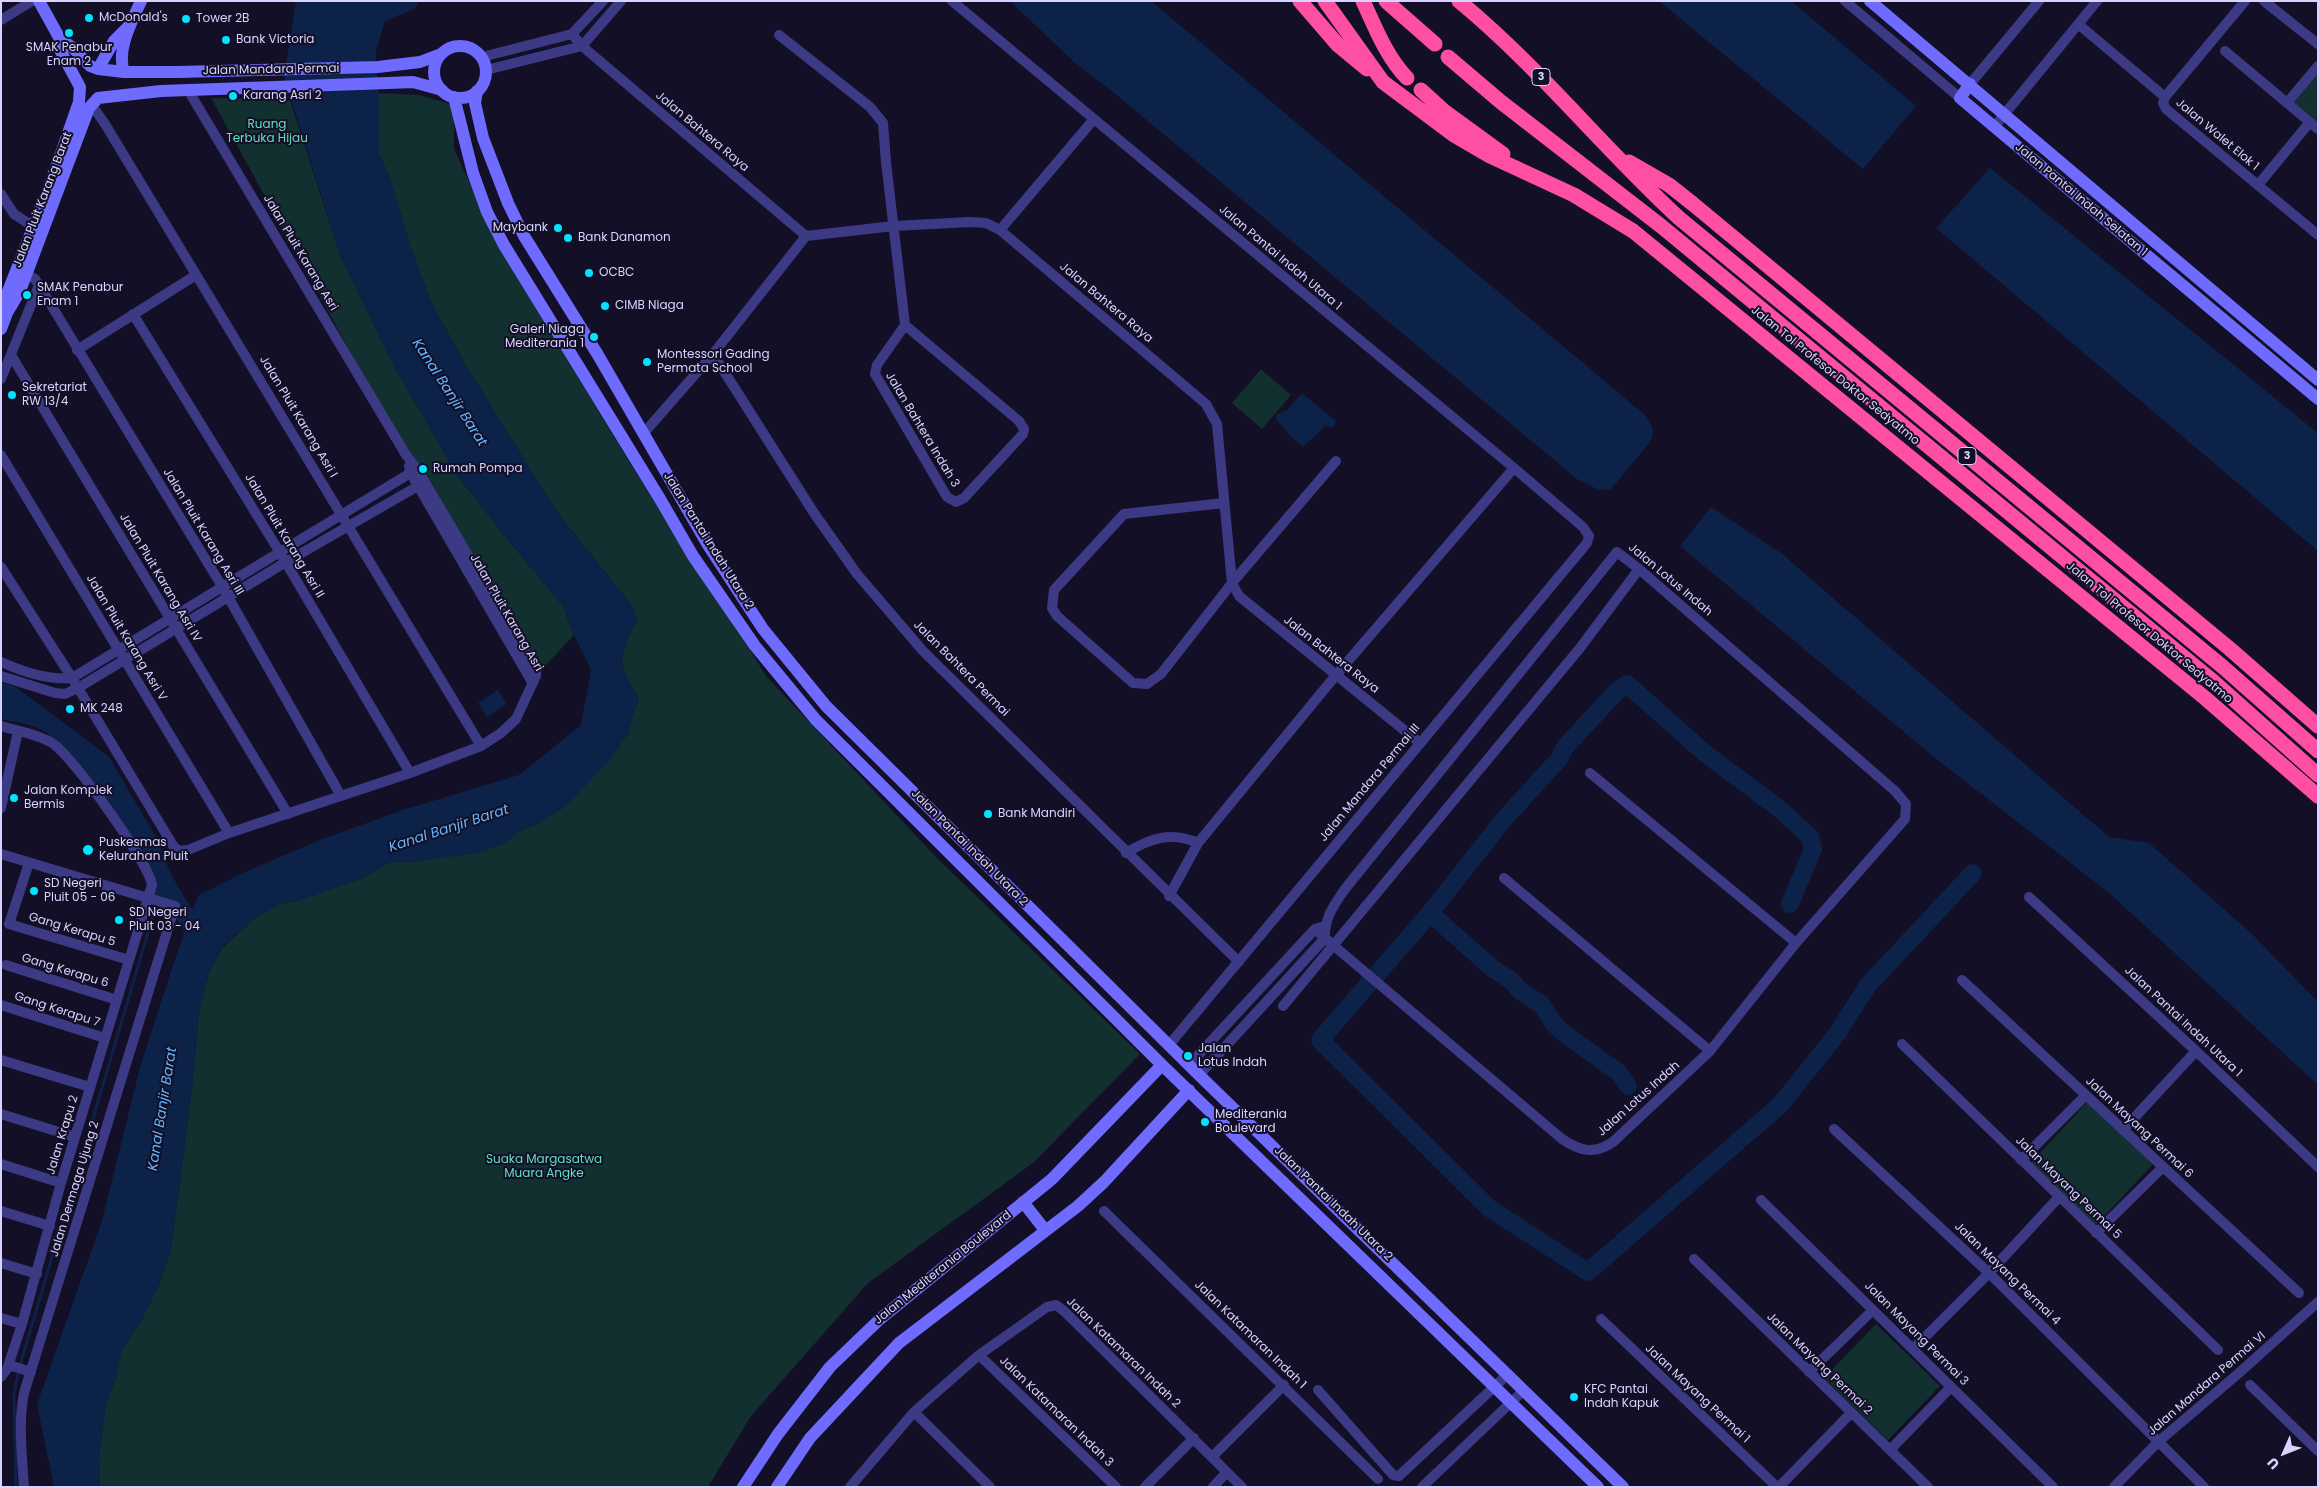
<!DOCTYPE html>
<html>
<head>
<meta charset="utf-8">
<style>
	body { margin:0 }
	#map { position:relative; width:2319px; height:1488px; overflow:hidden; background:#130f26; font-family:Poppins,sans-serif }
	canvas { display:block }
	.frame { position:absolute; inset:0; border:2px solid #d9d4ff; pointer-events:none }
	.north { position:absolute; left:2259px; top:1428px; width:50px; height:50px; -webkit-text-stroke:4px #130f26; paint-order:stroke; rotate:226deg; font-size:14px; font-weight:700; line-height:20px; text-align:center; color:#d9d4ff }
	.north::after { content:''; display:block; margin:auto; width:18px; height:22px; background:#d9d4ff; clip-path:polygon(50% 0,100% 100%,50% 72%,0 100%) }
</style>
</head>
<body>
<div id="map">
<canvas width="2319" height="1488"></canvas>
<div class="frame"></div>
<div class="north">U</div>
</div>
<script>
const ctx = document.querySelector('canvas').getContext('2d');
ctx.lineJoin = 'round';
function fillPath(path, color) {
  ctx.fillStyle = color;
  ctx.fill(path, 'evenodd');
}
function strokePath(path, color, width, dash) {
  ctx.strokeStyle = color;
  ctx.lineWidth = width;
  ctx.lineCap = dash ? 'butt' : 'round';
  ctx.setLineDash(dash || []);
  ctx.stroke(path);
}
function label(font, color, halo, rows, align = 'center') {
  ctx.font = font + ' Poppins,sans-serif';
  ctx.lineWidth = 4;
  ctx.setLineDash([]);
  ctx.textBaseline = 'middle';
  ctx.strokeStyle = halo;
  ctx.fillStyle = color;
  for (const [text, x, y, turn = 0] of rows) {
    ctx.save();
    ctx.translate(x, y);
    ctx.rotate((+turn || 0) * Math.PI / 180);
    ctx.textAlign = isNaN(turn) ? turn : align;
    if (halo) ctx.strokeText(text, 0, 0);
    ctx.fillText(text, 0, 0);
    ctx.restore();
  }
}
const green = new Path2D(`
	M2318,73v49l-24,-19z
	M377,93l42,2 35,10v44l47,102 127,209 139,217 170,181 203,196 -107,109 -165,120 -117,133 -43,71h-608l-1,-31 7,-51 11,-31 4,-24 20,-29 18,-37 12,-34 21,-164 7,-75 10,-39 13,-24 34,-31 23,-13 21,-4 63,-22 27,-16 30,-1 81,-16 17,-13 23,-10 26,-17 60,-70 12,-38c-24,-34 -20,-42 -2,-77l-5,-14 -76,-95 -90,-145 -34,-62 -22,-58 -20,-68 -11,-24v-49z
	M211,98l79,2 50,155 55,113 62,107 47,60 59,71 11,29 -43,46z
	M1261,369l30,26 -29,34 -30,-26z
	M2089,1100l66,62 -59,63 -66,-61z
	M1876,1324l64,62 -52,54 -64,-62z`);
const water = new Path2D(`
	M296,1h123l-3,7 -31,13 -9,31 3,53v49l11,24 20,68 22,58 34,62 90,145 76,95 5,14c-18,35 -22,43 2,77l-12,38 -16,24 -44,46 -26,17 -23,10 -17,13 -23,8 -58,8 -30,1 -27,16 -63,22 -21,4 -23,13 -34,30 -13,25 -10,39 -7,75 -21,164 -12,34 -18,37 -20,30 -4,23 -11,31 -7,51 1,31h-46l-17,-83 65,-183 38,-154 33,-102 19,-55 7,-15 46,-23 80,-34 81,-29 113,-34 62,-50 10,-55 -17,-35 -11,-29 -59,-71 -47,-60 -62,-107 -55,-113 -56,-178z
	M1010,1h141l493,413c8,10 11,15 7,27l-40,48 -12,1 -22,-11 -458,-382 -45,-35z
	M1659,1h132l125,105 -53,63z
	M1990,168l328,265v118l-382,-323z
	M1302,393l34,28 -3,7 -8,-2 -22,21 -12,-10 -15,-18 1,-5 10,-4z
	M1711,507l70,46 328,284 40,6 102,90 67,69v83l-210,-193 -168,-130 -260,-216z
	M1,682l15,5 93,70 47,80 19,48 -11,13 -13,-2 3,-12c-25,-40 -74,-137 -116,-156 -11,-5 -25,-6 -37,-9z
	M498,690l9,14 -20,13 -9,-14z`);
const stream = new Path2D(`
	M16,1487l-2,-94 5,-24 138,-467`);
const river = new Path2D(`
	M158,870l43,72
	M1790,904l23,-55 -3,-12 -29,-27 -74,-55 -80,-71 -9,6 -53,57 -6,12 -55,60 -74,94 -110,127 169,168 99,64 192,-167 57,-71 31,-49 105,-112
	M1430,913l62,55 20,13 8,10 21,13 13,20 7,7 58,42 9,13`);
const street = new Path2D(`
	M952,1l562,467 69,59 6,9 -2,7 -418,502
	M1845,1l115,97
	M2245,1l-80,96 -2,6 3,6 152,126
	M2264,1l54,43
	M1,20l31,-19
	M2078,24l87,73
	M572,34l10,12 224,190 88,-10 76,-4 16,1 14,7 206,174 11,20 15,159 7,13 181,147
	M779,35l91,72 13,16 3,39 19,163 -28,40 -2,9 72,123 9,5 8,-4 59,-64 1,-5 -5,-8 -114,-96
	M2225,51l93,78
	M482,57l90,-23 31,-33
	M486,70l96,-24 39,-45
	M1970,84l69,-83
	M2287,103l31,-37
	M91,104l14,20 376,622
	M1994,127l103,-126
	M2258,185l52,-63
	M1,194l13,20 20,13
	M1000,230l94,-111
	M27,275l8,4 4,6 184,303 118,208
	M133,314l146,237 131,222
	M77,350l119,-75
	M713,354l101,159 43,61 66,77 316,311
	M11,355l277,459
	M1,379l38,-94
	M643,434l70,-80 93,-118
	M1,455l228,378
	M409,466l1,6 122,210
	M1224,503l-100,11 -70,76 -2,18 5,8 76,67 14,1 14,-10 71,-91 104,-122
	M1,567l71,111 102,169 5,4 9,-1 41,-17 181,-60 71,-27 20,-13 15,-14 20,-43v-6l-119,-201 -11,-14 -218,-365
	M1,662c23,10 46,18 71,16l345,-209
	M1,676l54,17 10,1 13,-6 208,-126 139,-80
	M1,726c16,5 37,8 51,17 20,12 97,120 100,142l-91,298 -39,141 -15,45 -6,8
	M1590,773l206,170
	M1,808l17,-77
	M1126,853c24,-15 46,-22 72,-10
	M1,854l174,52 -151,487c-6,30 -2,63 0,94
	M29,863l-20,61 120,36
	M1504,878l206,173
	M1169,896l29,-53 138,-168 178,-207
	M2029,897l167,154 122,116
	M6,965l111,35
	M1962,980l337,313
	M1,1005l104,33
	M1283,1006l297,-358 59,-79
	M1902,1044l316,306
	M1,1060l89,27
	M1189,1065l126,-136 6,-2
	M1199,1075l126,-137c-1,-20 9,-33 20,-49l272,-337 22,17 256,222 11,13 -1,15 -109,124 -86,108 -97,91c-19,13 -33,9 -51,-3l-229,-194 -18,-16
	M1,1114l74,23
	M1834,1129l155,144 215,214
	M2123,1130l73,-79
	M2021,1160l65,-65
	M1,1164l60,19
	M1761,1200l292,287
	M1,1211l49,15
	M1104,1211l274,268
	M2096,1233l67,-66
	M1694,1259l234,228
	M1,1263l36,11
	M1,1318l21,6
	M1601,1319l176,168
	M1913,1349l76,-76 70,-76
	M979,1355l137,132
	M9,1365l22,7
	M1809,1372l64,-62
	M2250,1385l68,66
	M1318,1390l75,85 6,1 109,-102
	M914,1412l76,75
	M1890,1450l61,-63
	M1212,1457l72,-72
	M850,1487l64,-75 65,-57 68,-48 9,-2 8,6 178,176
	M1145,1487l49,-49
	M1213,1487l14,-15
	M1422,1487l102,-97
	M1779,1487l72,-74
	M2114,1487l44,-45 81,-69 79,-71`);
const secondary = new Path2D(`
	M39,1l21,38 13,9 17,18 8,3 26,3h54l200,-5 42,-5 21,-8
	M1870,1l448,379
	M434 72a26 26 0 1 1 52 0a26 26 0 1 1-52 0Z
	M98,69l16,-28 16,-16
	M124,72c-8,-22 8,-51 17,-71
	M1970,84l-10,14 358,301
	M477,91l-2,12 8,35 25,65 16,33 74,119 110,190 55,84 63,77 373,369 424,412
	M454,97l19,76 14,39 17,33 156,254 33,57 62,90 61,74 346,345 436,422
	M7,313v-19l45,-115 27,-77 1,-15 -21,-39 1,-9
	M1,329l6,-16 13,-22 69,-183 9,-10 63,-7 227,-8 25,-1 29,8
	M1023,1202l22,28
	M743,1487l35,-53 52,-67 50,-48 172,-140 110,-114
	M777,1487l33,-49 89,-95 179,-137 26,-24 85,-92`);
const highway = new Path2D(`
	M1300,1l38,44 29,24
	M1325,1l58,81 71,53 36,21 84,39 59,36 572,467 113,98
	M1363,1c12,26 24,57 44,77
	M1386,1l49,43
	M1459,1c80,66 144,147 220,217l544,449 95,84
	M1448,57l53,45 160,124 553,456 104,93
	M1421,90l23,21 59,43
	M1629,162l40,23 24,19 537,445 88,77`);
const markers = [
	[89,18,5,"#00e5ff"],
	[186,19,5,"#00e5ff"],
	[69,33,5,"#00e5ff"],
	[226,40,5,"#00e5ff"],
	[233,96,5,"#00e5ff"],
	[558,228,5,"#00e5ff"],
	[568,238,5,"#00e5ff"],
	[589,273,5,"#00e5ff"],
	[27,295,5,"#00e5ff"],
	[605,306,5,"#00e5ff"],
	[594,337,5,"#00e5ff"],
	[647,362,5,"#00e5ff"],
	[12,395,5,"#00e5ff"],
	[423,469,5,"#00e5ff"],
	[70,709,5,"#00e5ff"],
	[14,798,5,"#00e5ff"],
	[988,814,5,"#00e5ff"],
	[88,850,6,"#00e5ff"],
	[34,891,5,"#00e5ff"],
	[119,920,5,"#00e5ff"],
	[1188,1056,5,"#00e5ff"],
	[1205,1122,5,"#00e5ff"],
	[1574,1397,5,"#00e5ff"]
];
const shields = [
	[1541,77,18],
	[1967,456,18]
];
const shieldNames = [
	["3",1541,77],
	["3",1967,456]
];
const poiNames = [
	["McDonald's",99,18],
	["Tower 2B",196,19],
	["Bank Victoria",236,40],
	["SMAK Penabur",69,48,"center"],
	["Enam 2",69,62,"center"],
	["Karang Asri 2",243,96],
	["Maybank",548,228,"right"],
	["Bank Danamon",578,238],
	["OCBC",599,273],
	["SMAK Penabur",37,288],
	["Enam 1",37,302],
	["CIMB Niaga",615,306],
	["Galeri Niaga",584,330,"right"],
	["Mediterania 1",584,344,"right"],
	["Montessori Gading",657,355],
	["Permata School",657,369],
	["Sekretariat",22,388],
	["RW 13/4",22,402],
	["Rumah Pompa",433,469],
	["MK 248",80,709],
	["Jalan Komplek",24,791],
	["Bermis",24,805],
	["Bank Mandiri",998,814],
	["Puskesmas",99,843],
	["Kelurahan Pluit",99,857],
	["SD Negeri",44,884],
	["Pluit 05 - 06",44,898],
	["SD Negeri",129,913],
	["Pluit 03 - 04",129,927],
	["Jalan",1198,1049],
	["Lotus Indah",1198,1063],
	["Mediterania",1215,1115],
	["Boulevard",1215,1129],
	["KFC Pantai",1584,1390],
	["Indah Kapuk",1584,1404]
];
const streetNames = [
	["Jalan Mandara Permai",271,70,-1],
	["Jalan Bahtera Raya",702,132,40],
	["Jalan Walet Elok 1",2217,135,40],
	["Jalan Pluit Karang Barat",43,200,-69],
	["Jalan Pantai Indah Selatan 1",2081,200,40],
	["Jalan Pluit Karang Asri",300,253,59],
	["Jalan Pantai Indah Utara 1",1280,258,40],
	["Jalan Bahtera Raya",1106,303,40],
	["Jalan Tol Profesor Doktor Sedyatmo",1835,376,39],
	["Jalan Pluit Karang Asri I",298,417,59],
	["Jalan Bahtera Indah 3",922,430,59],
	["Jalan Pluit Karang Asri III",203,532,59],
	["Jalan Pluit Karang Asri II",284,536,59],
	["Jalan Pantai Indah Utara 2",708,541,58],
	["Jalan Pluit Karang Asri IV",160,578,59],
	["Jalan Lotus Indah",1670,580,40],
	["Jalan Pluit Karang Asri",506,613,60],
	["Jalan Tol Profesor Doktor Sedyatmo",2149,633,40],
	["Jalan Pluit Karang Asri V",126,638,59],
	["Jalan Bahtera Raya",1331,655,38],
	["Jalan Bahtera Permai",961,669,45],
	["Jalan Mandara Permai III",1370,783,-50],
	["Jalan Pantai Indah Utara 2",969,848,45],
	["Gang Kerapu 5",72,930,17],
	["Gang Kerapu 6",65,971,17],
	["Gang Kerapu 7",57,1010,18],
	["Jalan Pantai Indah Utara 1",2183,1022,43],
	["Jalan Lotus Indah",1639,1099,-42],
	["Jalan Mayang Permai 6",2139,1128,43],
	["Jalan Krapu 2",63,1135,-73],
	["Jalan Mayang Permai 5",2068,1188,44],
	["Jalan Dermaga Ujung 2",75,1189,-73],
	["Jalan Pantai Indah Utara 2",1333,1204,44],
	["Jalan Mediterania Boulevard",943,1268,-39],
	["Jalan Mayang Permai 4",2007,1274,44],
	["Jalan Mayang Permai 3",1916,1334,45],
	["Jalan Katamaran Indah 1",1250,1335,44],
	["Jalan Katamaran Indah 2",1123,1353,44],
	["Jalan Mayang Permai 2",1819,1364,44],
	["Jalan Mandara Permai VI",2207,1384,-41],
	["Jalan Mayang Permai 1",1697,1394,43],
	["Jalan Katamaran Indah 3",1056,1412,44]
];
const parkNames = [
	["Ruang",267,125],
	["Terbuka Hijau",267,139],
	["Suaka Margasatwa",544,1160],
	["Muara Angke",544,1174]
];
const waterNames = [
	["Kanal Banjir Barat",449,393,57],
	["Kanal Banjir Barat",449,829,-18],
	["Kanal Banjir Barat",163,1109,-81]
];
fillPath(green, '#12302f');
fillPath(water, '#0c2248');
strokePath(stream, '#0c2248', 3);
strokePath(river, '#0c2248', 18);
strokePath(street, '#3d3a85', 10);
strokePath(secondary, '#6f6bff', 12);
strokePath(highway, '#ff4fa3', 15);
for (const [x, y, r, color] of markers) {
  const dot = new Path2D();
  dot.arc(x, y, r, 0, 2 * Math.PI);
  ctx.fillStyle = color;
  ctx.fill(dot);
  strokePath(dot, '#130f26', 2);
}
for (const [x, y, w] of shields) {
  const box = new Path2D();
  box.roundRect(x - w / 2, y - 8.5, w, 17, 4);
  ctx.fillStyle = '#130f26';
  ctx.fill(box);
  strokePath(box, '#d9d4ff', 1);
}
label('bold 11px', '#d9d4ff', null, shieldNames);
label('12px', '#d9d4ff', '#130f26', poiNames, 'left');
label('12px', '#d9d4ff', '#130f26', streetNames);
label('12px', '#5fe0c0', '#130f26', parkNames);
label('italic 14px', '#62b6ff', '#130f26', waterNames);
</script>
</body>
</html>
